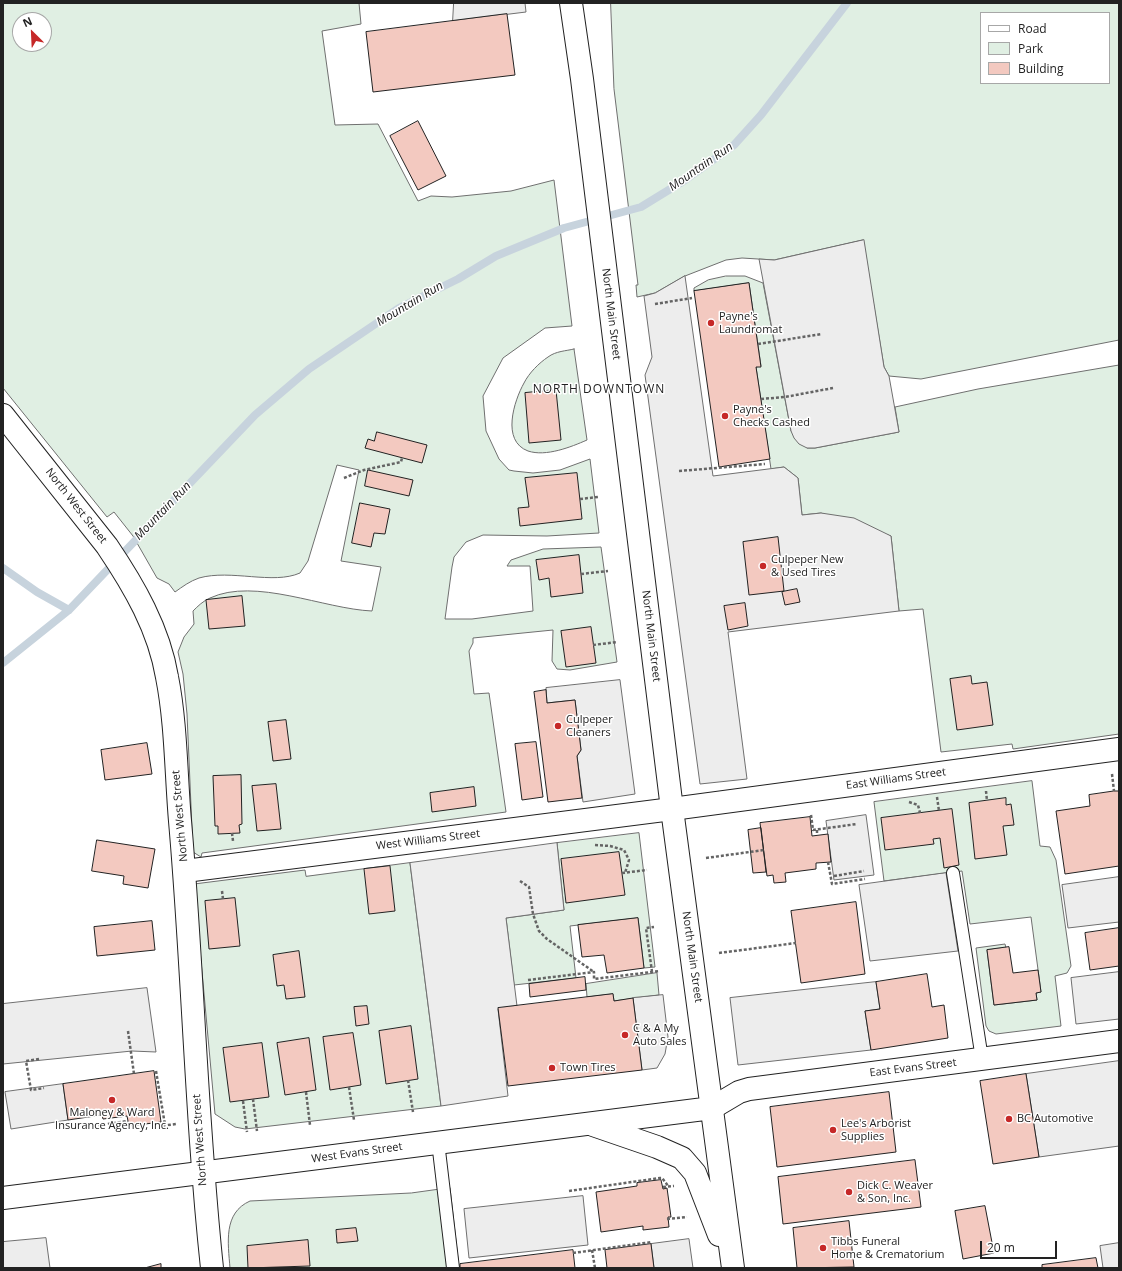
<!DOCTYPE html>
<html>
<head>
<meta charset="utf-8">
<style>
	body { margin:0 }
	#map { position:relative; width:1122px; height:1271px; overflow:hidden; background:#fff; font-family:"Open Sans",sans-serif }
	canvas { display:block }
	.frame { position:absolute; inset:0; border:4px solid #222; pointer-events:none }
	.legend { position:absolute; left:980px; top:12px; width:130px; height:72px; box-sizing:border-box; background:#fff; border:1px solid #a7a7a7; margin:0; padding:5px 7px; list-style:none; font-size:12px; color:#222 }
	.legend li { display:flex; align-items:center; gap:8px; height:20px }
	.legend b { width:20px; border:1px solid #a7a7a7 }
	.north { position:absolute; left:12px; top:12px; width:40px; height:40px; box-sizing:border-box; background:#fff; border:1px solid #a7a7a7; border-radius:50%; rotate:336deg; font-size:11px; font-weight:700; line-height:16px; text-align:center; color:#222 }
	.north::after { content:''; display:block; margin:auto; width:14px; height:18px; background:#c62828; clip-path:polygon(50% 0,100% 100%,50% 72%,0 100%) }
	.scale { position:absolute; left:980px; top:1241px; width:77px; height:18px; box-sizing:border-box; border:2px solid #222; border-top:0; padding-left:5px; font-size:12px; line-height:14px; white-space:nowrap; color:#222; -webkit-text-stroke:3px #fff; paint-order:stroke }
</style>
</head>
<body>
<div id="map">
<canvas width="1122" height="1271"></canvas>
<div class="frame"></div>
<ul class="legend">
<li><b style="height:5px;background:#fff"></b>Road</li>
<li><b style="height:11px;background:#e0efe3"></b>Park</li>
<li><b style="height:11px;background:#f3c9c0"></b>Building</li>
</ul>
<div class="north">N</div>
<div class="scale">20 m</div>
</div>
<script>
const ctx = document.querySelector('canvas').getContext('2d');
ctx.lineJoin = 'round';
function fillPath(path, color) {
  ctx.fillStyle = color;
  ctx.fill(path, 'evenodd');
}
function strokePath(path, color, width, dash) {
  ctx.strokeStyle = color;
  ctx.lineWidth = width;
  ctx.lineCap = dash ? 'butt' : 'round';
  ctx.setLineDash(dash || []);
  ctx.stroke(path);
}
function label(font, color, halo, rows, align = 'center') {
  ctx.font = font + ' "Open Sans",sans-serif';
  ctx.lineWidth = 3;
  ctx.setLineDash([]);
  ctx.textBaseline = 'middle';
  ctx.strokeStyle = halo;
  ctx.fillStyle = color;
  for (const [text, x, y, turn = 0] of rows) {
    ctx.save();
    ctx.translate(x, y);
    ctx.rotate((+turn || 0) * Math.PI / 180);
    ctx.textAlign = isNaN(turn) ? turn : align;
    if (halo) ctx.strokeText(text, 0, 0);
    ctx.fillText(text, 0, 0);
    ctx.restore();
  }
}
const green = new Path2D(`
	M3,3h356l2,21 -39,7 13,94 43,-1 40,77 13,-5 21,1 59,-6 43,-11 18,146 -27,2 -42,30 -20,38 3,35 13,28 10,11 5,1 19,2 27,-3 30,-11 9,74 -52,3 -64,-1 -17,7 -12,15 -2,10 -7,52h27l61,-8 -3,-45h-23l4,-6 32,-11 58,-2 16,115 -47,8 -13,-1 -5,-8 1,-31 -80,8v5l-4,8 5,43 15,-1 17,119 -304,41 -1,4 -8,-5 -6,-138 -4,-40 -5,-22 6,-15 10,-13 -1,-13c5,-5 10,-10 17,-13 45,-21 114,11 162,13l9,-44 -40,-6 18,-91 -22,-5 -29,96 -8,12c-27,12 -69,-4 -101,5 -9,3 -17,9 -24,14l-6,-8 -12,-6 -24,-42 -19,-24 -7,5 -104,-129zM20,20h24v24h-24z
	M611,3h508v337l-198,39 -32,-3 -5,-9 -21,-127 -89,20 -32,-2 -16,2 -41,16 -30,17 -18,4 -1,-12h2l-24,-196zM981,13h128v70h-128z
	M726,276h19l18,7 28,148 16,17h8l84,-16 -4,-25 83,-18 141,-24v369l-106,15 -1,-5 -71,8 -18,-143 -24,2 -8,-75 -70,-23 -19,2 -4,-37 -14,-11 -13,2 -15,-102 5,-1 -12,-83 -55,8v-3l14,-8z
	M574,349l13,91c-16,7 -41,17 -59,11 -27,-10 -14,-50 -4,-68 5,-10 15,-20 24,-26 8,-6 18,-6 26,-8z
	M1032,781l8,65 10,1 6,13 15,106 -4,7 -12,3 6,50 -65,8 -7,-3 -3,-5 -10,-78 29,-4 1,4 -19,2 7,55 43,-5 -1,-7 5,-1 -10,-75 -61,7 -8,-53 -78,10 -10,-79z
	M639,833l16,134 -11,1 -6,-50 -68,8 6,52 -62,7 -8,-67 58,-8 -7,-67z
	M410,863l31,243 -196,23 -10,-2 -20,-13 -21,-230 111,-14 1,6z
	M657,973l2,22 -45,6 -1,-7 -26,3 -1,-13z
	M450,1188l9,80h-229c-2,-25 -7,-55 20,-67l161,-8z`);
const parking = new Path2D(`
	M454,3h71l1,9 -73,9z
	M864,240l20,127 5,9 10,56 -84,16h-8l-8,-4 -5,-6 -3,-7 -32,-172 15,1z
	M685,276l28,200 71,-9 14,11 4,37 19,-2 33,5 37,18 8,75 -171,21 19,147 -47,5 -55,-409 7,-18 -8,-61 11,-3z
	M620,680l15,114 -52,8 -6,-46 4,-6 -6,-50 -28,3 -1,-15z
	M866,815l8,60 -40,5 -8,-59z
	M557,843l7,67 -58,8 11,88 -19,3 10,87 -67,10 -31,-243z
	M946,873l12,78 -88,10 -11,-76z
	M1119,877v45l-51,6 -6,-43z
	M1119,972v47l-43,5 -5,-46z
	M876,982l4,27 -15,2 6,39 -133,15 -8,-67z
	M147,988l9,64 -24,-1 -129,13v-60z
	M663,995l5,42 -3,17 -8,14 -15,2 -9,-72z
	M1119,1061v85l-80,11 -13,-83z
	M63,1084l5,36 -57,9 -6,-37z
	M583,1196l5,49 -119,13 -5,-49z
	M46,1238l4,30h-47v-26z
	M689,1239l4,29h-39l-3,-24z
	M1119,1243v25h-16l-3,-22z`);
const stream = new Path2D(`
	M3,568l34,24 32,18
	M3,663l66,-53 186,-195 54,-46 90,-61 59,-29 38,-23 68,-28 77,-21 44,-27 49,-35 27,-30 86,-112`);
const building = new Path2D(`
	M507,14l8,61 -142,17 -7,-60z
	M418,121l28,55 -28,14 -28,-54z
	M749,283l12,84h-5l14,92 -51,8 -25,-176z
	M556,390l5,50 -32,3 -4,-50z
	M377,432l50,13 -5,18 -57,-15 3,-9 6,2z
	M368,470l45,10 -4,16 -44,-10z
	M577,473l5,46 -62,7 -2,-18 11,-1 -4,-29z
	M360,503l30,6 -5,25 -11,-1 -3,14 -19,-4z
	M778,537l6,54 -35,4 -6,-53z
	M579,555l4,38 -32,4 -2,-19 -10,2 -3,-20z
	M797,589l3,13 -15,3 -3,-13z
	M242,596l3,30 -36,3 -3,-29z
	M745,603l3,23 -20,4 -4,-24z
	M591,627l5,36 -30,4 -5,-36z
	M971,676l1,8 15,-2 6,43 -36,5 -7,-51z
	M546,690l1,13 28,-3 6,50 -4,6 5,42 -34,4 -14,-110z
	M286,720l5,39 -18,2 -5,-39z
	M536,742l7,55 -21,3 -7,-56z
	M147,743l5,31 -47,6 -4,-30z
	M241,775l1,49 -3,1 1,8 -22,1v-8h-3l-2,-50z
	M276,784l5,45 -24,2 -5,-45z
	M474,787l2,19 -44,6 -2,-19z
	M1114,791h5v75l-54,8 -9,-63 34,-5 -1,-11z
	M1006,798v7l5,-1 3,21 -11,1 4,29 -32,4 -6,-56z
	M952,809l7,56 -15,3 -4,-30 -7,1 1,5 -49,6 -4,-32z
	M810,817l2,19 16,-2 3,28 -15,1v6l-31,4 1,9 -12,1 -1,-8 -6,1 -7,-53z
	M761,828l5,44 -13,1 -5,-43z
	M97,840l58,9 -7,39 -25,-4 1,-8 -32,-5z
	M619,852l6,43 -59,8 -5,-44z
	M390,866l5,45 -26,3 -5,-45z
	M235,898l5,48 -31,3 -4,-48z
	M856,902l9,72 -64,9 -10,-72z
	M638,918l6,50 -37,5 -3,-18 -22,2 -4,-32z
	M152,921l3,29 -58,6 -3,-29z
	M1119,928v38l-29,4 -5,-37z
	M1009,947l4,26 25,-3 3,22 -5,1 1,7 -43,5 -7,-55z
	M299,951l6,46 -19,2 -2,-14 -7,1 -4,-31z
	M927,974l5,33 12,-2 4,33 -77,12 -6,-39 15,-2 -4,-27z
	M585,977l1,13 -56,7 -1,-13z
	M613,994l1,7 19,-3 9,72 -134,16 -10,-78z
	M367,1006l2,18 -13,2 -2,-19z
	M411,1026l7,53 -32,5 -7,-53z
	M353,1033l8,52 -31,5 -7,-53z
	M309,1038l7,52 -31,5 -8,-52z
	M262,1043l7,54 -39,5 -7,-54z
	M154,1071l7,51 -32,4 -2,-10 -24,3 -1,-4 -34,5 -5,-36z
	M1026,1074l13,83 -46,7 -13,-83z
	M889,1092l7,60 -119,15 -7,-60z
	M915,1160l6,47 -138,17 -5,-47z
	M661,1180l2,9 4,-1 4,29h-3l1,10 -26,3v-4l-42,6 -5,-40 41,-6v-3z
	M985,1206l9,47 -31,6 -8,-48z
	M849,1221l5,46 -57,1 -4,-40z
	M356,1228l2,13 -21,2 -1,-13z
	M308,1240l2,26 -62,2 -1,-22z
	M651,1244l3,24h-47l-2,-18z
	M573,1250l2,18h-115v-4z
	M1096,1258l2,10h-56v-3z
	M161,1264v4h-16z`);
const path = new Path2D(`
	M655,304l37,-6
	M758,344l64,-10
	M761,399l24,-2 48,-9
	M679,471l86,-7
	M344,478l20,-8 37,-8 1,-4
	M580,499l18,-2
	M581,574l27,-3
	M593,645l24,-3
	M1112,774l2,17
	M986,791l1,10
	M937,797l2,14
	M909,802l9,3 2,8
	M811,815l2,15 44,-6
	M817,830v5
	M232,833l1,8
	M595,845l15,1 14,4 5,10 -4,13
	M706,858l58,-8
	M828,862l4,22 33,-5
	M622,873l25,-3
	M834,876l30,-5
	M520,881l9,6 4,27 6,17 8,8 47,33
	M222,891l1,8
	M719,953l77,-10
	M652,972l-6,-44 8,-1
	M528,980l66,-8v7l66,-8
	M128,1031l6,43
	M39,1059l-13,2 5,29 13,-2
	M156,1071l9,54
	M408,1080l5,32
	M349,1087l5,33
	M306,1092l4,33
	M253,1099l4,32
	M243,1101l4,31
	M153,1122v5l23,-3
	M93,1126l35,-5
	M663,1187l11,-1
	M569,1191l91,-13h2l7,9
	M667,1219l20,-2
	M592,1250l3,18
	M573,1253l79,-11`);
const lane = new Path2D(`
	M953,873l29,186
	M438,1142l15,126`);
const street = new Path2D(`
	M185,871l487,-62 447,-60
	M712,1108l27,-16 10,-3 370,-48`);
const secondary = new Path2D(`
	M3,415l104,131c27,40 52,83 60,131 9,45 9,97 13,144 13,149 16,298 32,447`);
const primary = new Path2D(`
	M571,3l11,76 90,730 61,459
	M593,1125l64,22 25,11 13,15 24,62
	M3,1198l709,-90`);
const markers = [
	[711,323,4,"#c62828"],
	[725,416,4,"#c62828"],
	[763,566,4,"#c62828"],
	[558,726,4,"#c62828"],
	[625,1035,4,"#c62828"],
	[552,1068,4,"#c62828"],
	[112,1100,4,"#c62828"],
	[1009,1119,4,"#c62828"],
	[833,1130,4,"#c62828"],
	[849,1192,4,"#c62828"],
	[823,1248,4,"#c62828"]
];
const streetNames = [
	["North Main Street",611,314,83],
	["North West Street",76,506,52],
	["North Main Street",651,636,83],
	["East Williams Street",896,779,-8],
	["North West Street",180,816,-95],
	["West Williams Street",428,840,-7],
	["North Main Street",692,957,82],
	["East Evans Street",913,1068,-7],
	["North West Street",200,1140,-94],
	["West Evans Street",357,1153,-8]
];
const poiNames = [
	["Payne's",719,317],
	["Laundromat",719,330],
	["Payne's",733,410],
	["Checks Cashed",733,423],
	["Culpeper New",771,560],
	["& Used Tires",771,573],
	["Culpeper",566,720],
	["Cleaners",566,733],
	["C & A My",633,1029],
	["Auto Sales",633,1042],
	["Town Tires",560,1068],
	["Maloney & Ward",112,1113,"center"],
	["Insurance Agency, Inc.",112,1126,"center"],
	["BC Automotive",1017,1119],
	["Lee's Arborist",841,1124],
	["Supplies",841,1137],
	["Dick C. Weaver",857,1186],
	["& Son, Inc.",857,1199],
	["Tibbs Funeral",831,1242],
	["Home & Crematorium",831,1255]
];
const waterNames = [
	["Mountain Run",701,167,-35],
	["Mountain Run",410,304,-31],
	["Mountain Run",163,511,-46]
];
const neighbourhoodNames = [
	["NORTH DOWNTOWN",599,390]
];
fillPath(green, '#e0efe3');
strokePath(green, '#6f6f6f', 1);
fillPath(parking, '#ededed');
strokePath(parking, '#6f6f6f', 1);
strokePath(stream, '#c7d3dd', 8);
fillPath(building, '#f3c9c0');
strokePath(building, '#222', 1);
strokePath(lane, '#222', 14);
strokePath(street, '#222', 24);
strokePath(secondary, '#222', 24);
strokePath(primary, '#222', 24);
strokePath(path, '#646464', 2.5, [3, 2]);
strokePath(lane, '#fff', 12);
strokePath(street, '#fff', 22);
strokePath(secondary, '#fff', 22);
strokePath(primary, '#fff', 22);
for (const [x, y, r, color] of markers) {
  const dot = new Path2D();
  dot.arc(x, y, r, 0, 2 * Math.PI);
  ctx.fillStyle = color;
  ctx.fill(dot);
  strokePath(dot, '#fff', 1.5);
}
label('11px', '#222', '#fff', streetNames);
label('11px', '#222', '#fff', poiNames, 'left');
label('italic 12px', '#222', '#fff', waterNames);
ctx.letterSpacing = '1px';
label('12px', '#222', '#fff', neighbourhoodNames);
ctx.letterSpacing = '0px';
</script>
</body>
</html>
